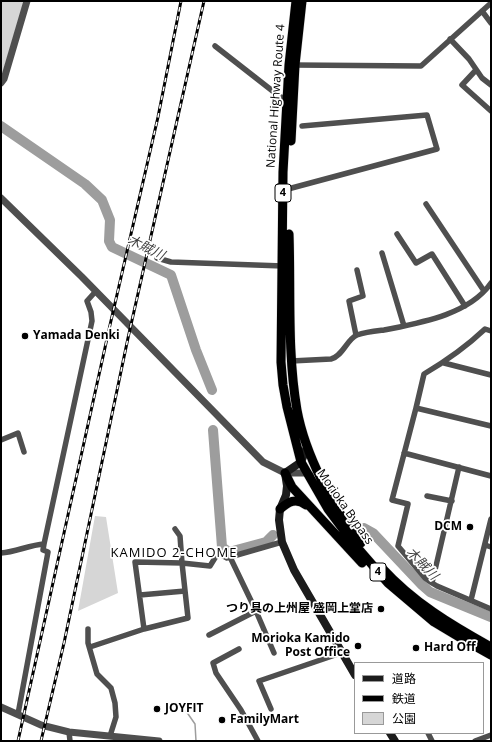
<!DOCTYPE html>
<html>
<head>
<meta charset="utf-8">
<style>
	body { margin:0 }
	#map { position:relative; width:492px; height:742px; overflow:hidden; background:#fff; font-family:"Open Sans","Noto Sans JP",sans-serif }
	canvas { display:block }
	.frame { position:absolute; inset:0; border:2px solid #000; pointer-events:none }
	.legend { position:absolute; left:354px; top:662px; width:130px; height:72px; box-sizing:border-box; background:#fff; border:1px solid #999; margin:0; padding:5px 7px; list-style:none; font-size:12px; color:#000 }
	.legend li { display:flex; align-items:center; gap:8px; height:20px }
	.legend b { width:20px; border:1px solid #999 }
</style>
</head>
<body>
<div id="map">
<canvas width="492" height="742"></canvas>
<div class="frame"></div>
<ul class="legend">
<li><b style="height:5px;background:#1c1c1c"></b>道路</li>
<li><b style="height:5px;background:#000"></b>鉄道</li>
<li><b style="height:11px;background:#d6d6d6"></b>公園</li>
</ul>
</div>
<script>
const ctx = document.querySelector('canvas').getContext('2d');
ctx.lineJoin = 'round';
function fillPath(path, color) {
  ctx.fillStyle = color;
  ctx.fill(path, 'evenodd');
}
function strokePath(path, color, width, dash) {
  ctx.strokeStyle = color;
  ctx.lineWidth = width;
  ctx.lineCap = dash ? 'butt' : 'round';
  ctx.setLineDash(dash || []);
  ctx.stroke(path);
}
function label(font, color, halo, rows, align = 'center') {
  ctx.font = font + ' "Open Sans","Noto Sans JP",sans-serif';
  ctx.lineWidth = 3.5;
  ctx.setLineDash([]);
  ctx.textBaseline = 'middle';
  ctx.strokeStyle = halo;
  ctx.fillStyle = color;
  for (const [text, x, y, turn = 0] of rows) {
    ctx.save();
    ctx.translate(x, y);
    ctx.rotate((+turn || 0) * Math.PI / 180);
    ctx.textAlign = isNaN(turn) ? turn : align;
    if (halo) ctx.strokeText(text, 0, 0);
    ctx.fillText(text, 0, 0);
    ctx.restore();
  }
}
const green = new Path2D(`
	M1,1h23l-23,77z
	M95,516l11,1 12,76 -40,18z`);
const stream = new Path2D(`
	M186,711l9,13 1,17`);
const river = new Path2D(`
	M1,126l84,58 17,16 8,20 -1,21 3,6 59,28 25,75 16,40
	M213,430l9,117 7,5 37,-10 7,-7
	M364,528l9,5 49,52 8,7 61,25`);
const minor = new Path2D(`
	M482,11l9,12
	M450,39l19,20 13,19 9,7
	M215,46l64,50 8,4
	M293,65l128,1 70,-63
	M476,70l-14,15 29,26
	M288,189l149,-40 -10,-34 -125,11
	M426,204l58,87
	M397,234l19,29 16,-9 33,52
	M382,253l22,73
	M157,258l14,4 112,4
	M356,335l-7,-34 14,-5 -6,-26
	M291,361l40,-2c12,-3 16,-20 26,-24 9,-3 19,-4 27,-5 35,-7 85,-15 107,-47
	M444,363l47,12
	M416,408l8,-34c22,-13 42,-27 61,-45l6,2
	M491,426l-75,-18 -24,92 16,4 -10,42 27,32 7,5 5,3 54,23
	M1,440l17,-7 6,19
	M404,453l87,23
	M427,496l25,5
	M175,529l5,7 2,27 28,3 8,-13 9,5 3,-1 52,-15
	M485,545l6,2
	M1,553c15,-1 28,-8 43,-9
	M230,557l26,54 18,42
	M432,583l27,-116
	M140,595l45,-4
	M471,600l20,-81
	M88,629v14l9,31 14,14 4,15 1,14 -6,19
	M209,635l47,-24
	M90,647l54,-18 44,-11 -6,-55 -47,-1 9,67
	M239,649l-26,14 3,10 25,37 17,31
	M271,709l-12,-28 82,-28
	M18,714l30,-162 -5,-2 1,-6 48,-223 -1,-9 -4,-11 9,-10
	M69,732l1,9
	M428,733l4,8
	M475,741l16,-6`);
const tertiary = new Path2D(`
	M1,83l3,-4 23,-78
	M1,198l81,79 181,185 22,11h21l4,2
	M1,707l40,18 28,7 90,9`);
const secondary = new Path2D(`
	M307,447l-6,15 -16,11 2,13 -1,9 -6,14 -1,11 3,22 12,28 61,105
	M390,733l5,8`);
const trunk = new Path2D(`
	M296,1l-7,64 -6,107 -2,190 2,23 4,22 14,55 27,47 27,36 33,38 46,39 25,15 32,18
	M291,141l4,-76 7,-64
	M289,234c2,58 -2,118 8,176 8,44 36,98 64,133
	M285,473l7,14 70,76
	M280,509c8,-7 16,-12 26,-4
	M382,568c31,34 69,57 109,79`);
const rail = new Path2D(`
	M18,741l92,-416 48,-208 23,-116
	M41,741l23,-98 64,-305 76,-337`);
const markers = [
	[25,336,4,"#000"],
	[470,527,4,"#000"],
	[381,609,4,"#000"],
	[358,646,4,"#000"],
	[416,648,4,"#000"],
	[157,709,4,"#000"],
	[222,720,4,"#000"]
];
const shields = [
	[283,193,16],
	[378,572,16]
];
const shieldNames = [
	["4",283,193],
	["4",378,572]
];
const streetNames = [
	["National Highway Route 4",276,96,-86],
	["Morioka Bypass",345,507,55]
];
const poiNames = [
	["Yamada Denki",33,336],
	["DCM",462,527,"right"],
	["つり具の上州屋 盛岡上堂店",373,609,"right"],
	["Morioka Kamido",350,639,"right"],
	["Post Office",350,653,"right"],
	["Hard Off",424,648],
	["JOYFIT",165,709],
	["FamilyMart",230,720]
];
const waterNames = [
	["木賊川",146,248,26],
	["木賊川",422,564,46]
];
const neighbourhoodNames = [
	["KAMIDO 2-CHOME",174,553]
];
fillPath(green, '#d6d6d6');
strokePath(stream, '#9d9d9d', 1.5);
strokePath(river, '#9d9d9d', 10);
strokePath(trunk, '#dbdbdb', 10);
strokePath(minor, '#4f4f4f', 5.5);
strokePath(tertiary, '#4f4f4f', 7);
strokePath(secondary, '#1c1c1c', 8);
strokePath(trunk, '#000', 9);
strokePath(rail, '#000', 3);
strokePath(rail, '#fff', 1.5, [4.5]);
for (const [x, y, r, color] of markers) {
  const dot = new Path2D();
  dot.arc(x, y, r, 0, 2 * Math.PI);
  ctx.fillStyle = color;
  ctx.fill(dot);
  strokePath(dot, '#fff', 1.5);
}
for (const [x, y, w] of shields) {
  const box = new Path2D();
  box.roundRect(x - w / 2, y - 9, w, 18, 3);
  ctx.fillStyle = '#fff';
  ctx.fill(box);
  strokePath(box, '#000', 1);
}
label('bold 11px', '#000', null, shieldNames);
label('12px', '#000', '#fff', streetNames);
label('bold 12px', '#000', '#fff', poiNames, 'left');
label('italic 13px', '#3e3e3e', '#fff', waterNames);
ctx.letterSpacing = '1px';
label('13px', '#000', '#fff', neighbourhoodNames);
ctx.letterSpacing = '0px';
</script>
</body>
</html>
